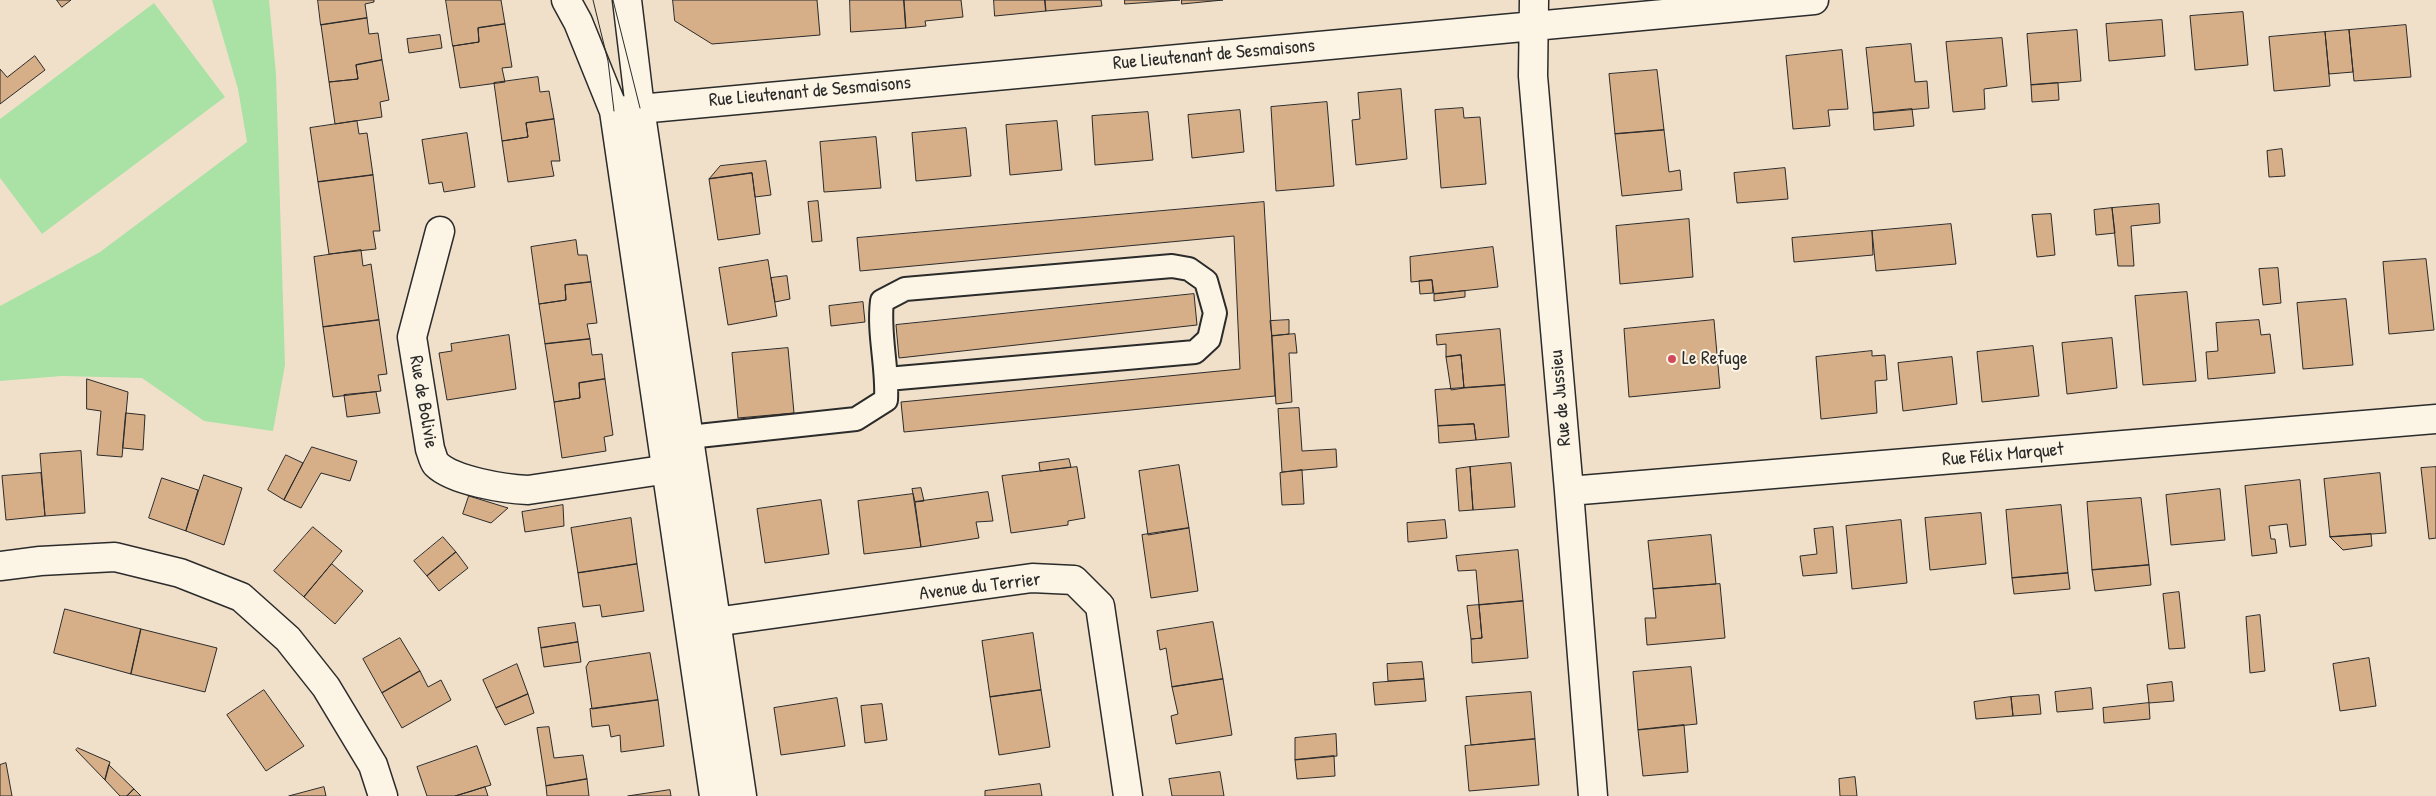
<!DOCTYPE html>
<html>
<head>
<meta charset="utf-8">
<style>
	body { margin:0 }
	canvas { display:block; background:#f1e0c9 }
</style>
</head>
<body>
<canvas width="2436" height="796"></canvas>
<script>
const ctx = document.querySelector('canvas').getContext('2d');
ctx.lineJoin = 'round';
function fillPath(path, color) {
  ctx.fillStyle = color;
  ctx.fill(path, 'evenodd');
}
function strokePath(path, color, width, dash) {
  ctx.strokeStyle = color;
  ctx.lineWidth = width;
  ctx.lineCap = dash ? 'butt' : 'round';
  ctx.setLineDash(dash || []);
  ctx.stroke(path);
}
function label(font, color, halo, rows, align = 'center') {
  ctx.font = font + ' "Patrick Hand",sans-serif';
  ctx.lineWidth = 4;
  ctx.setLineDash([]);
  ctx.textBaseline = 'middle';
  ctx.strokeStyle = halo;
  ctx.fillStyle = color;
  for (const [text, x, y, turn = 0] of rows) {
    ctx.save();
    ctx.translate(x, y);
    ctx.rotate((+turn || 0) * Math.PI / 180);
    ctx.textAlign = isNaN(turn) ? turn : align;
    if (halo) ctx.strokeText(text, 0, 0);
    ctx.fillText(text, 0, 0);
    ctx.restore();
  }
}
const green = new Path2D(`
	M212,0h57l7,74 9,291 -12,66 -69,-10 -62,-43 -80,-2 -62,5v-75l100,-54 147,-110 -9,-53z
	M154,3l71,94 -183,137 -42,-56v-59z`);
const building = new Path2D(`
	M57,0h14l-9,7z
	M318,0h56v2l-9,2 2,14 -46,7z
	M446,0h55l4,24 -27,4 1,14 -26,4z
	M673,0h144l3,35 -108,9 -37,-23z
	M850,0h54l2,28 -55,4z
	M904,0h57l2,17 -38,4 1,5 -20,2z
	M994,0h51l1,11 -51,5z
	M1045,0h56l1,6 -56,5z
	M1125,0h55l-55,4z
	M1182,0h41l-41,4z
	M2243,12l5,53 -53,5 -5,-54z
	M367,18l2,16 9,-1 4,27 -26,5 2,14 -29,3 -8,-57z
	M2162,20l3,36 -56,5 -3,-37z
	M505,24l7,43 -10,1 3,14 -45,6 -7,-42 26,-4 -1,-14z
	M2406,25l5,52 -57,4 -5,-51z
	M2077,30l4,51 -50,4 -4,-51z
	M2349,30l4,42 -24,2 -4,-42z
	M2325,32l5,54 -56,5 -5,-54z
	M440,35l2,13 -33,5 -2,-14z
	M2002,38l5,48 -23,3 1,20 -32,3 -7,-70z
	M1911,44l4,38 12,-1 2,27 -56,5 -7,-65z
	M1842,50l6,59 -20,1 2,16 -37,3 -7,-73z
	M35,56l10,14 -45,34v-35l7,8z
	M382,60l7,40 -9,2 2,15 -47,7 -6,-42 29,-3 -2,-14z
	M1657,70l7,60 -49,4 -6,-60z
	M538,77l2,15 9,-1 5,28 -28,4 2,14 -26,4 -8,-58z
	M2058,83l1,17 -27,2 -1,-17z
	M1401,89l6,70 -51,6 -4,-45 8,-1 -2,-26z
	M1327,102l7,84 -58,5 -5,-84z
	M1463,108l1,10 16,-1 6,67 -45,4 -6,-78z
	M1912,109l2,17 -40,4 -1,-17z
	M1240,110l4,42 -52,6 -4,-43z
	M1148,112l5,48 -58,5 -3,-49z
	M554,119l6,42h-9l3,15 -46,6 -6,-41 26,-4 -2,-14z
	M357,121l2,13 8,-1 6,42 -55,7 -8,-54z
	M1057,121l5,49 -52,5 -4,-50z
	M966,128l5,48 -55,5 -4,-48z
	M1664,130l5,42 11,-2 2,20 -60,6 -7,-62z
	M467,133l8,54 -31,5 -2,-10 -13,2 -7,-44z
	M876,137l5,51 -57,4 -4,-50z
	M2282,149l3,27 -16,1 -2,-26z
	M766,161l5,34 -16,2 -3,-24 -43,6 11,-13z
	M1785,168l3,31 -51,4 -3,-30z
	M752,173l8,61 -42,6 -9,-61z
	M373,175l7,56h-7l3,18 -47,5 -11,-72z
	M818,201l4,40 -10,1 -4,-40z
	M1264,202l11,194 -371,36 -3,-30 339,-33 -6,-133 -374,35 -3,-33z
	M2159,204l1,19 -29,3 3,40h-16l-6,-58z
	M2112,208l3,25 -19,2 -2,-25z
	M2051,214l4,41 -18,2 -5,-42z
	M1689,219l4,58 -73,7 -4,-58z
	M1951,224l5,40 -80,7 -4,-40z
	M1872,231l1,24 -79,7 -2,-24z
	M576,240l2,15h9l4,27 -26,3 1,15 -27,4 -8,-57z
	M1493,247l5,40 -64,7 -2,-14 -21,2 -1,-25z
	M361,250l2,16 8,-2 8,56 -56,7 -9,-70z
	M2426,259l8,71 -45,4 -6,-72z
	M768,260l9,56 -49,9 -9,-57z
	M2278,268l3,35 -18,2 -4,-36z
	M787,276l3,23 -15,3 -4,-24z
	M1432,280l1,13 -13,1 -1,-13z
	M591,282l6,41 -10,1 3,15 -45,5 -6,-40 27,-4 -1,-15z
	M1465,291v6l-31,4v-7z
	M2187,292l9,89 -53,4 -8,-89z
	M1194,294l3,31 -298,33 -3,-33z
	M2346,299l7,66 -50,4 -6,-66z
	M863,302l2,20 -34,4 -2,-20z
	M379,320l8,54 -9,1 3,16 -48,6 -10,-70z
	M1289,320v14l-17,2 -2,-15z
	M1714,320l6,68 -91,9 -5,-68z
	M2259,320l2,15 9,-1 5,39 -67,6 -2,-27 12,-1 -2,-28z
	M1500,329l5,56 -41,3 -3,-33 -15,2v-13l-9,1 -1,-10z
	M1295,334l2,19h-8l3,49 -16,2 -4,-68z
	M509,335l7,54 -69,11 -8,-47 13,-2 -1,-7z
	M2112,338l5,50 -50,6 -5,-51z
	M590,339l2,16 10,-1 3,25 -26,4 1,15 -26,4 -9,-58z
	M2033,346l6,50 -57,6 -5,-50z
	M788,348l6,65 -56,5 -6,-65z
	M1872,351v5l13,-1 2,25 -12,1 2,32 -56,6 -5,-62z
	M1461,355l3,33 -13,2 -5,-33z
	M1952,357l5,47 -54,7 -5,-48z
	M87,379l41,13 -6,65 -25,-2 4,-44 -14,-2z
	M605,379l8,56 -9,2 2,14 -44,7 -8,-56 26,-4 -1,-15z
	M1505,385l4,52 -33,3 -2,-16 -36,2 -3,-36z
	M376,392l4,21 -33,4 -3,-22z
	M1299,408l3,43 34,-2 1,18 -55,5 -4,-63z
	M126,413l19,2 -2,35 -20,-2z
	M1474,424l2,16 -37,3 -1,-17z
	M312,447l45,14 -7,20 -29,-8 -20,35 -17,-8z
	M81,451l4,62 -40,3 -5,-62z
	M286,455l17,8 -19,37 -16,-10z
	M1069,459l2,8 -31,4 -1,-8z
	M1511,463l4,44 -42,3 -3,-43z
	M1179,465l10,63 -41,7 -9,-64z
	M1077,467l8,51 -17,3v4l-57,8 -9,-57z
	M1470,467l3,43 -14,1 -3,-42z
	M2436,467v71l-7,1 -8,-71z
	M1302,470l2,34 -22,1 -2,-32z
	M41,473l4,43 -39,4 -4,-44z
	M2380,473l6,60 -56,4 -6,-58z
	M204,475l38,13 -18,57 -38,-14z
	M162,478l36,12 -12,41 -37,-13z
	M2300,480l6,65 -16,2 -3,-23 -18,2 2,13h4l2,14 -25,3 -7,-70z
	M921,488l3,13 -9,1 -3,-13z
	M2220,489l5,51 -54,5 -5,-50z
	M988,492l5,29 -17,1 3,16 -58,9 -6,-45z
	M913,494l8,53 -57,7 -6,-53z
	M469,496l39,12 -17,15 -28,-9z
	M2141,498l8,67 -57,5 -5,-68z
	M821,500l8,54 -64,9 -8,-54z
	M563,505l1,21 -39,6 -3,-20z
	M2061,505l7,68 -56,5 -6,-68z
	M1981,513l5,51 -56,6 -5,-52z
	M631,518l6,46 -59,9 -7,-45z
	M1445,520l2,18 -39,4 -1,-19z
	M1901,520l6,63 -55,6 -6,-63z
	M313,527l29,24 -38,46 -30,-26z
	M1833,527l4,46 -34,3 -3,-20 17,-2 -3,-25z
	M1189,528l9,63 -47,7 -9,-63z
	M2371,534l1,12 -29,4 -13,-13z
	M1711,535l5,49 -63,5 -5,-48z
	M443,537l13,15 -29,24 -13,-15z
	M1518,550l5,51 -44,4 -3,-35 -18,1 -2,-15z
	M456,552l12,16 -29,23 -12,-15z
	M332,564l31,27 -28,33 -31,-27z
	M637,564l7,47 -42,6 -2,-12 -17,2 -5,-34z
	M2149,565l2,20 -56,6 -3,-21z
	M2068,573l2,16 -56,5 -2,-16z
	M1720,584l5,54 -78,7 -2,-27h11l-3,-29z
	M2179,592l6,56 -16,1 -6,-55z
	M1523,601l5,57 -56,5 -1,-24 11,-1 -3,-33z
	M1479,605l3,33 -11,1 -4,-33z
	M65,609l76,20 -10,45 -77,-21z
	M2260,615l5,56 -15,2 -4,-56z
	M1213,622l10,57 -51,8 -6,-39 -6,2 -3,-19z
	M575,623l3,19 -37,6 -3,-20z
	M141,629l76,19 -12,44 -74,-18z
	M1033,633l8,57 -51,7 -8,-56z
	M400,638l20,33 -38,22 -19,-34z
	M578,642l3,20 -37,5 -3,-19z
	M650,653l8,47 -66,9 -6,-42 3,-5z
	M2369,658l7,48 -36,5 -7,-47z
	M1422,662l2,17 -36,2 -1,-17z
	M517,664l11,30 -32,14 -13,-28z
	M1691,667l6,57 -59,6 -5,-58z
	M420,671l8,16 13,-7 10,20 -49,28 -20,-35z
	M1223,679l9,56 -56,9 -5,-28 7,-2 -6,-27z
	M1424,679l2,22 -51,4 -2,-22z
	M2172,682l2,19 -25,2 -2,-18z
	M2091,688l2,21 -36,3 -2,-20z
	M264,690l40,56 -38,25 -39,-56z
	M1041,690l9,57 -51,8 -9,-58z
	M1531,692l4,47 -64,6 -5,-48z
	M528,694l6,19 -29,12 -9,-17z
	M2039,695l2,19 -28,2 -2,-19z
	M2011,697l2,19 -37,3 -2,-17z
	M837,698l8,48 -64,9 -7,-47z
	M658,700l6,46 -43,6 -1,-17 -9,2 -2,-12 -17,2 -2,-18z
	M2149,703l1,16 -46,4 -1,-15z
	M882,704l5,36 -22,3 -4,-37z
	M1684,725l4,47 -45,4 -5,-46z
	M549,727l5,31 29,-3 4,24 -41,7 -9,-58z
	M1336,734l1,22 -42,4v-22z
	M1535,739l4,46 -70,6 -4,-45z
	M477,746l14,39 -36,11h-28l-10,-29z
	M78,748l32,14 -5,18 -29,-30z
	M1334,756l1,20 -38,3 -2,-19z
	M6,763l6,33h-12v-31z
	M109,765l25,24 -7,7h-7l-15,-16z
	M1220,772l4,24h-52l-3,-17z
	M1855,777l2,19h-17l-1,-17z
	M587,779l2,17h-42l-1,-10z
	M1040,784l2,12h-57v-5z
	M324,787l2,9h-37z
	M485,787l3,9h-33l17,-5z
	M134,789l7,7h-14z
	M670,790l1,6h-43z`);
const service = new Path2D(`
	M689,437l167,-18 30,-19c2,-33 -8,-66 -4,-99l23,-12 267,-23 17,3 17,12 9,32 -6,26 -14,13 -308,27`);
const minor = new Path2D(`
	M1534,0l-1,76 36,415 24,305
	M618,111l1196,-111
	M440,231l-28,106 18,112c2,5 3,11 6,15 17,17 69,25 92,26l161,-24
	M1569,491l867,-72
	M0,566l40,-5 75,-4 65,16 61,24 47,42 38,48 47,78 10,31
	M693,625l339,-47 42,2 26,26 28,190`);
const tertiary = new Path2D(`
	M566,0l12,22 36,89 100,685
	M627,0l13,108 102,688`);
const tram = new Path2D(`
	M593,0l15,61 6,50
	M613,0l27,108`);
const markers = [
	[1672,359,5,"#d1495b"]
];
const streetNames = [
	["Rue Lieutenant de Sesmaisons",1214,55,-5],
	["Rue Lieutenant de Sesmaisons",810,92,-5],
	["Rue de Jussieu",1561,398,-95],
	["Rue de Bolivie",423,402,80],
	["Rue Félix Marquet",2003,455,-5],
	["Avenue du Terrier",980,587,-7]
];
const poiNames = [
	["Le Refuge",1682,359]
];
fillPath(green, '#aae2a6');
fillPath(building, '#d6ae87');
strokePath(building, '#2b2b2b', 1);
strokePath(service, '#2b2b2b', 26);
strokePath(minor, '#2b2b2b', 31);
strokePath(tertiary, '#2b2b2b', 31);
strokePath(service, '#fcf5e5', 22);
strokePath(minor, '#fcf5e5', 28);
strokePath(tertiary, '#fcf5e5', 28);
strokePath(tram, '#2b2b2b', 1);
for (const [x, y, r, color] of markers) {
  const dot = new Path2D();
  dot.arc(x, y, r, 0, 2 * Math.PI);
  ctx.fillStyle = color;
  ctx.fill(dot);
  strokePath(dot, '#fcf5e5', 2);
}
label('19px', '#2b2b2b', '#fcf5e5', streetNames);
label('19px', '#2b2b2b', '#fcf5e5', poiNames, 'left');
</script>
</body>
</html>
